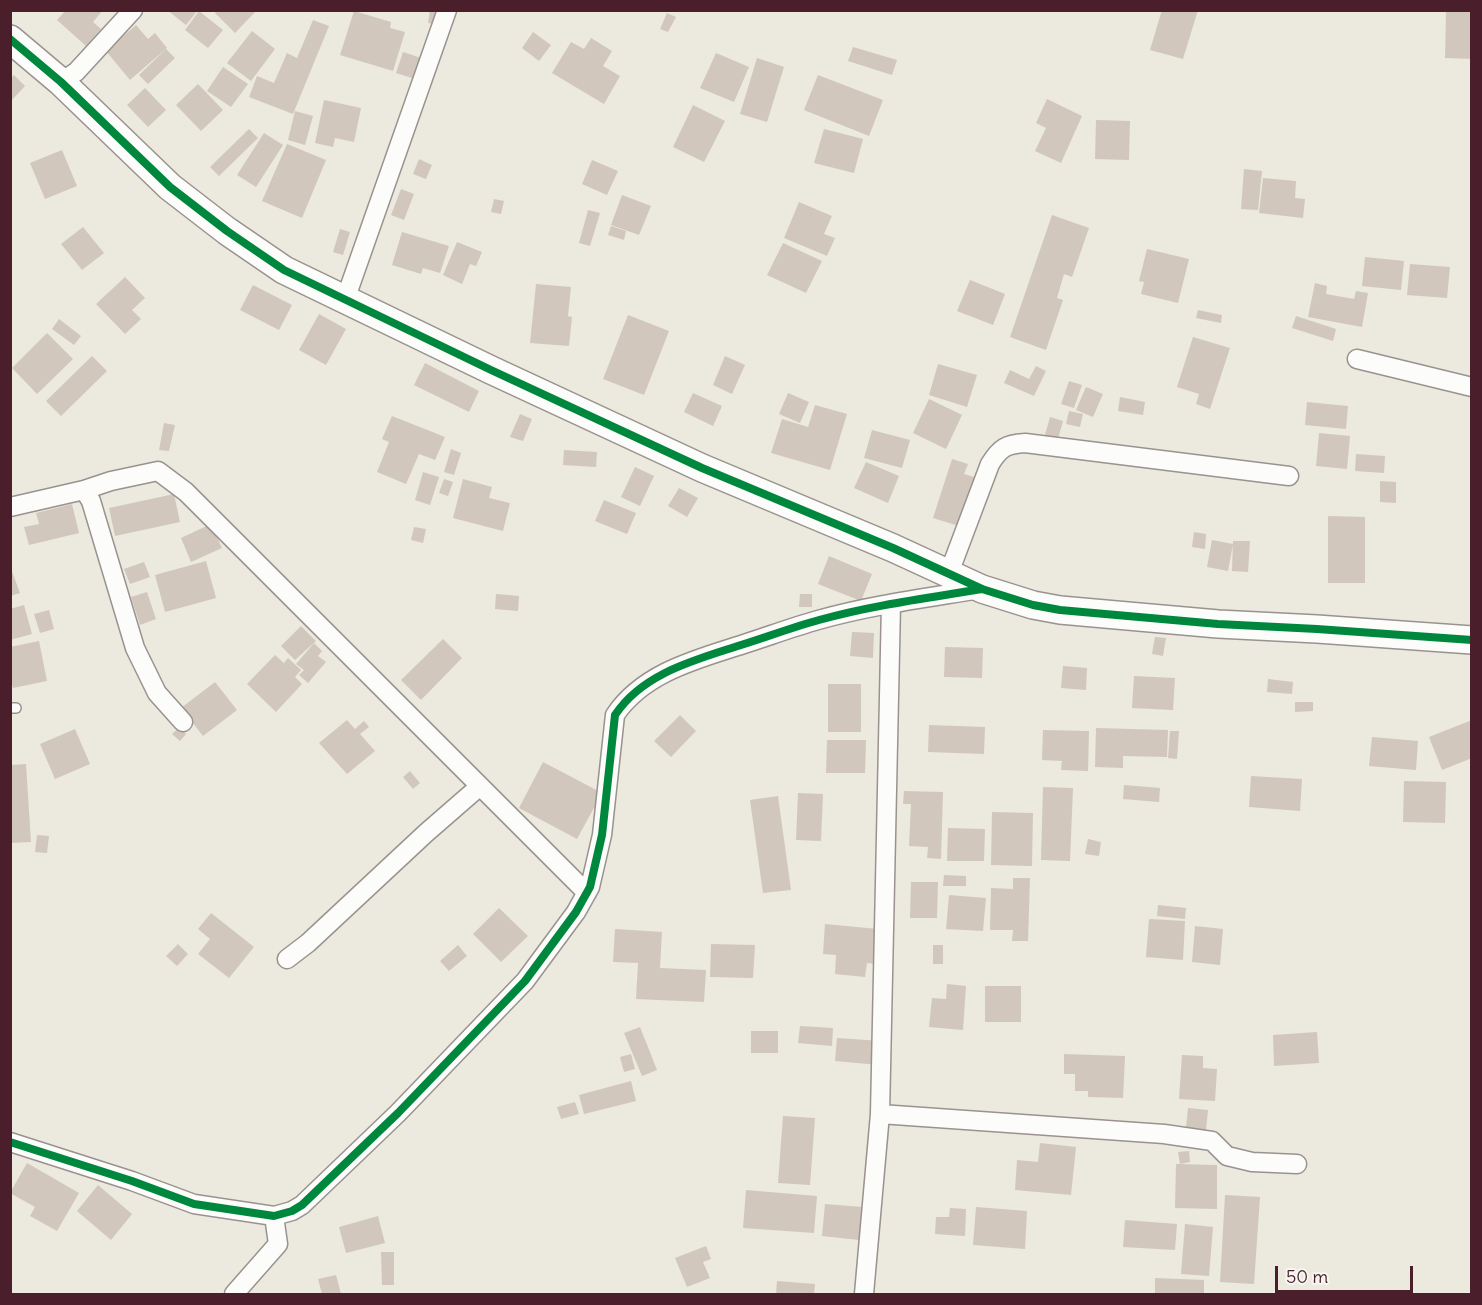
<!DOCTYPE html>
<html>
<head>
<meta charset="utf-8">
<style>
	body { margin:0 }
	#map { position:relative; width:1482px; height:1305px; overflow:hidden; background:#ece9df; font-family:Delius,sans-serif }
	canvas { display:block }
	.frame { position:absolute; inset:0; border:12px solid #4a1f2b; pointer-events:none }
	.scale { position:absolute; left:1275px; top:1266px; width:138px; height:27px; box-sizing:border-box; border:3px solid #4a1f2b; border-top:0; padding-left:8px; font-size:18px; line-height:21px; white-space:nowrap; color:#4a1f2b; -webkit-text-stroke:4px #f6f6f2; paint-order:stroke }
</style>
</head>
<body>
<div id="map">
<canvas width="1482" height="1305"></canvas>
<div class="frame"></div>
<div class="scale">50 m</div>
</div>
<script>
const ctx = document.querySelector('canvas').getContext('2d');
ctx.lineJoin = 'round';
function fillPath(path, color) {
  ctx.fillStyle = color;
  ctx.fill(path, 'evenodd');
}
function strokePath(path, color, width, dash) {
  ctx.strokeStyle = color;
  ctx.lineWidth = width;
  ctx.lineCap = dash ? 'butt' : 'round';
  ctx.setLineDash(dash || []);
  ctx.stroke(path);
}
const building = new Path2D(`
	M66,10h37l-10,12 8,7 -15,17 -29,-26z
	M167,10h31l-12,15z
	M217,10h40l-22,23 -20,-20z
	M430,10h11l-2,15 -11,-2z
	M1162,10h36l-15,49 -33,-9z
	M1446,10h26v49l-27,-1z
	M199,11l24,19 -15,18 -23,-18z
	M354,11l37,11 -1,6 15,4 -12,39 -53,-16z
	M667,13l9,4 -8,15 -8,-3z
	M313,20l16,6 -36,88 -44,-17 8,-21 17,7 13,-30 10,5z
	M136,25l12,14 7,-6 12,15 -37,32 -24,-29z
	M252,31l23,18 -24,32 -24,-18z
	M533,32l18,13 -12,16 -17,-13z
	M591,38l21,13 -9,15 17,10 -16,28 -52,-31 19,-31 13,7z
	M853,47l44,13 -5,15 -44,-14z
	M166,49l9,9 -27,26 -9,-9z
	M403,52l18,6 -6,21 -19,-6z
	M716,53l33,14 -15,35 -34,-14z
	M757,58l27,9 -17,55 -27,-8z
	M223,67l25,17 -17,23 -24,-16z
	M14,75l11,11 -15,16v-23z
	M818,75l65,25 -14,36 -65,-26z
	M198,84l25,26 -22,21 -25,-26z
	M145,88l21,22 -18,17 -21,-22z
	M1047,99l35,17 -21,47 -26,-12 11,-23 -10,-5z
	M324,100l37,8 -7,34 -19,-4 -2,9 -18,-4z
	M693,105l32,16 -21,41 -31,-15z
	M295,111l18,5 -8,29 -17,-5z
	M1096,120l34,1 -1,39 -34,-1z
	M249,129l9,9 -39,38 -9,-9z
	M824,129l39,10 -9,34 -40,-10z
	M264,133l19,12 -27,42 -19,-12z
	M287,144l39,16 -24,58 -40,-17z
	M62,150l15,36 -32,13 -15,-36z
	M419,159l13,6 -6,14 -13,-5z
	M592,160l26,11 -11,24 -25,-11z
	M1244,169l18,2 -4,39 -17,-1z
	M1263,178l33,3 -1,17 10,1 -2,19 -44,-5z
	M401,189l13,5 -10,26 -13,-5z
	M622,195l29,11 -12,29 -28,-10z
	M494,199l10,2 -3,13 -10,-2z
	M799,202l33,14 -8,18 11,4 -8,18 -43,-18z
	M588,210l12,3 -10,33 -11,-3z
	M1052,215l37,13 -17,49 -8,-3 -7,24 6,2 -17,50 -36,-13z
	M611,226l15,5 -2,9 -16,-5z
	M83,227l21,26 -22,17 -21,-26z
	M340,229l10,3 -7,23 -10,-3z
	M402,232l47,14 -9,27 -17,-5 -2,6 -29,-9z
	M457,242l25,10 -6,14 -6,-2 -8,20 -19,-9z
	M783,243l39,18 -16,32 -39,-18z
	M1147,249l42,10 -11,44 -37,-9 3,-12 -5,-1z
	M1365,257l39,4 -3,29 -39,-4z
	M1410,264l40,3 -3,31 -40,-3z
	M125,277l20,21 -13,12 9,9 -16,15 -29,-30z
	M970,280l35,14 -12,31 -36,-14z
	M1315,283l12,3 -1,8 28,5 2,-8 12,2 -6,34 -54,-10z
	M536,284l35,3 -3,29 4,1 -3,29 -39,-3z
	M253,285l39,20 -13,25 -39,-20z
	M1198,310l24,5 -1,8 -25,-5z
	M319,314l27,15 -20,36 -27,-15z
	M628,315l41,16 -25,64 -41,-16z
	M1296,316l40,13 -3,12 -41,-13z
	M59,319l22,17 -7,9 -22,-16z
	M47,333l26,26 -36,35 -25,-26z
	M1193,337l37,11 -20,61 -14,-5 3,-10 -22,-7z
	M92,356l15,15 -46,45 -15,-15z
	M725,356l20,9 -13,29 -19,-9z
	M425,363l54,28 -10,21 -55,-27z
	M938,364l39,11 -10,32 -38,-12z
	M1036,366l10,5 -12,25 -30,-13 6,-13 19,9z
	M1069,381l13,4 -8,23 -13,-4z
	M1086,387l17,7 -10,23 -17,-7z
	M693,393l29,13 -9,20 -29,-14z
	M788,393l21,9 -9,21 -21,-9z
	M1120,397l25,5 -2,13 -25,-4z
	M929,399l33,16 -16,34 -33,-16z
	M1307,402l41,4 -2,23 -41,-4z
	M815,405l32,9 -17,56 -59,-17 11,-34 26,8z
	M1069,411l14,3 -3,13 -14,-3z
	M520,414l12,5 -9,22 -13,-4z
	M392,416l53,21 -10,23 -16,-6 -13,30 -29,-12 12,-30 -7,-3z
	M1050,417l13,4 -7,25 -13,-4z
	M164,423l11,2 -6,26 -10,-1z
	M872,430l38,10 -8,28 -38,-10z
	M1319,433l31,3 -3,33 -31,-3z
	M451,449l10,4 -7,22 -10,-3z
	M564,450l33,2 -1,15 -33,-2z
	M1356,454l29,2 -1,17 -29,-2z
	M952,459l16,5 -4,10 13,4 -15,49 -29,-9z
	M866,462l33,14 -11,27 -34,-15z
	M635,467l19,9 -14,30 -19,-9z
	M423,472l16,5 -9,28 -15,-5z
	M444,479l9,3 -5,14 -9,-3z
	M463,479l29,8 -3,11 21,5 -7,28 -50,-13z
	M1380,481l16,1v21l-16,-1z
	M679,488l19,10 -11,19 -19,-11z
	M174,494l6,28 -65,14 -6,-28z
	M604,500l32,13 -9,21 -32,-13z
	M72,504l7,29 -50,12 -5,-18 15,-3 -3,-11z
	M1328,516l37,1v66h-37z
	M211,524l11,24 -31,14 -10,-24z
	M414,527l12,2 -3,14 -12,-3z
	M1194,532l12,2 -1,15 -13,-2z
	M1212,540l21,4 -5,27 -21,-4z
	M1233,541h17l-2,31 -16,-1z
	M829,556l43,18 -11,27 -43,-17z
	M206,561l10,37 -51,14 -10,-37z
	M144,562l6,15 -20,7 -6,-15z
	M10,566l10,27 -10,3z
	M147,592l9,27 -16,6 -9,-28z
	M496,594l23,2 -1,15 -23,-2z
	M800,594h12v13h-13z
	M24,605l8,29 -22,6v-31z
	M49,610l5,19 -14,4 -6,-19z
	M301,626l15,15 -21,19 -14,-14z
	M852,632l22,1 -1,25 -23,-2z
	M1155,637l11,1 -3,18 -11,-2z
	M443,639l19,19 -41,42 -20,-20z
	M39,641l8,40 -34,7 -3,-10v-31z
	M314,643l8,8 -4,5 8,6 -18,21 -9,-8 5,-5 -8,-6z
	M945,647l38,1 -1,30 -38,-1z
	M275,655l9,8 4,-5 13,12 -6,7 7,7 -26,28 -29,-28z
	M1063,666l24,2 -1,22 -25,-2z
	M1134,676l41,2 -2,32 -41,-2z
	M1268,679l25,3 -1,12 -25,-2z
	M215,682l22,28 -34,26 -22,-28z
	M828,684h33v48h-33z
	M1295,702h18v9l-18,1z
	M680,715l16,16 -25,26 -17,-16z
	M347,720l8,9 9,-8 5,6 -9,7 15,17 -28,23 -28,-31z
	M1472,720v38l-30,12 -13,-33z
	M929,725l56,2 -1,27 -56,-2z
	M180,727l6,7 -6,7 -8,-7z
	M1096,728l72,2 -1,27 -44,-1v12l-28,-1z
	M75,729l15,35 -35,15 -15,-35z
	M1043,730l46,1 -1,40 -27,-1 1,-9 -20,-1z
	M1170,731h9l-2,28 -9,-1z
	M1372,737l46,4 -2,29 -47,-4z
	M827,740h39l-1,33h-39z
	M543,762l59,31 -25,46 -58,-31z
	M26,764l5,78 -21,1v-78z
	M410,771l10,12 -7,6 -10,-12z
	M1251,776l51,3 -2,32 -51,-4z
	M1404,781l42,1 -1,41 -42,-1z
	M1124,785l36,3 -1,14 -36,-3z
	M1043,787l30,1 -3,73 -29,-1z
	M904,791l39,1 -2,67 -14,-1 1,-11 -19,-1 2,-42h-8z
	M798,793l25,1 -2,47 -25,-1z
	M778,796l13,94 -28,3 -13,-93z
	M992,812l41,1 -1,53 -41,-1z
	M948,828l37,1 -1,32h-37z
	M37,835l12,1 -2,17 -12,-1z
	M1088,839l13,3 -2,14 -14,-2z
	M944,875l22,1v10h-23z
	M1013,878h17l-2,63h-16l1,-11h-23l1,-42 22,1z
	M911,882h27l-1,36h-27z
	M949,895l37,3 -3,33 -37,-2z
	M1158,905l28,3 -1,11 -28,-3z
	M499,908l29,28 -27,26 -28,-28z
	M211,913l43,34 -25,31 -31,-24 12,-15 -12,-10z
	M1149,919l36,2 -2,39 -37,-3z
	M825,924l53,5 -3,35 -8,-1 -2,14 -30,-3 1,-19 -13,-1z
	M1195,926l28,3 -3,36 -28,-3z
	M615,929l47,3 -2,36 46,2 -2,32 -68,-3 2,-36 -25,-1z
	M178,944l10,10 -11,12 -11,-10z
	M711,944l44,1 -2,33 -43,-1z
	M458,945l9,11 -18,15 -9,-10z
	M933,945h10v19h-10z
	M947,984l19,2 -3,44 -34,-3 3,-29 14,1z
	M985,986h36v36h-36z
	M800,1026l33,2 -1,18 -34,-3z
	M640,1027l17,43 -15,6 -18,-43z
	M751,1031h27v22h-27z
	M1317,1032l2,31 -45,3 -1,-31z
	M837,1038l44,3 -2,24 -44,-4z
	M631,1054l4,15 -11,3 -4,-15z
	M1064,1054l61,2 -2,42 -35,-1v-6h-13v-17h-11z
	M1182,1055l21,1v12l14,1 -2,32 -36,-2z
	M631,1081l5,20 -52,13 -5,-19z
	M575,1102l4,12 -18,5 -4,-12z
	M1188,1108l20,2 -2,20 -20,-2z
	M783,1116l32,2 -5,67 -32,-2z
	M1040,1143l36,4 -5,48 -56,-5 2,-30 21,2z
	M1189,1151l1,11 -10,2 -2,-12z
	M27,1163l52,30 -22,38 -27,-15 5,-9 -25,-14z
	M1176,1164l41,1v44l-42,-1z
	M98,1185l34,29 -21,26 -34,-29z
	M746,1190l71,6 -3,37 -71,-5z
	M1225,1195l35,2 -6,87 -34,-2z
	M825,1204l38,3 -4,33 -37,-4z
	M976,1207l51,4 -2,38 -52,-4z
	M950,1208l16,1 -1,27 -30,-2 1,-17h13z
	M378,1216l7,27 -39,10 -7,-26z
	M1125,1220l52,4 -2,26 -52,-3z
	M1185,1224l28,3 -4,49 -28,-2z
	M706,1246l5,13 -8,3 7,16 -23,9 -12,-29z
	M381,1252h13v33h-12z
	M336,1275l5,19h-19l-4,-15z
	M1155,1278l49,2v14l-49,-1z
	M777,1281l38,3 -1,10h-38z`);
const lane = new Path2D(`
	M10,708h6`);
const street = new Path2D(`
	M61,82l15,-10 57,-62
	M345,300l102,-290
	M1357,359l115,28
	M84,490l7,11 44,147 22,45 26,29
	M10,507l74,-17 27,-9 47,-10 28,21 401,401
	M949,573l41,-109c10,-16 16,-20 35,-21l264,33
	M287,959l21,-16 118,-110 54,-47
	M880,1114l284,20 48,7 15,15 25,6 45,2
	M10,1142l122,39 62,23 80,12 18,-5 10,-6 96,-92 127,-132 51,-69 14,-25 12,-52 13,-120c29,-43 83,-56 129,-71 25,-8 49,-17 74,-24 53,-15 108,-22 162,-31
	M234,1294l44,-50 -4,-28
	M864,1294l16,-180 11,-510`);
const secondary = new Path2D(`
	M10,39l51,43 109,105 57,44 57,39 207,100 211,98 191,80 89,41 51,16 27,5 158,14 99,5 155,11`);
const cycleway = new Path2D(`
	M10,39l51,43 109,105 57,44 57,39 207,100 211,98 191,80 89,41 51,16 27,5 158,14 99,5 155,11
	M10,1142l122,39 62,23 80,12 18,-5 10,-6 96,-92 127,-132 51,-69 14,-25 12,-52 13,-120c28,-42 80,-55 126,-70 26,-8 52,-18 78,-25 54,-15 109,-22 163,-31`);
fillPath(building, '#d1c7bd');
strokePath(lane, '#9a928e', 12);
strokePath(street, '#9a928e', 21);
strokePath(secondary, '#9a928e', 30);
strokePath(lane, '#fcfcfa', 9);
strokePath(street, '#fcfcfa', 18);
strokePath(secondary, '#fcfcfa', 27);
strokePath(cycleway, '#00873e', 8);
</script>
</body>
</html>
